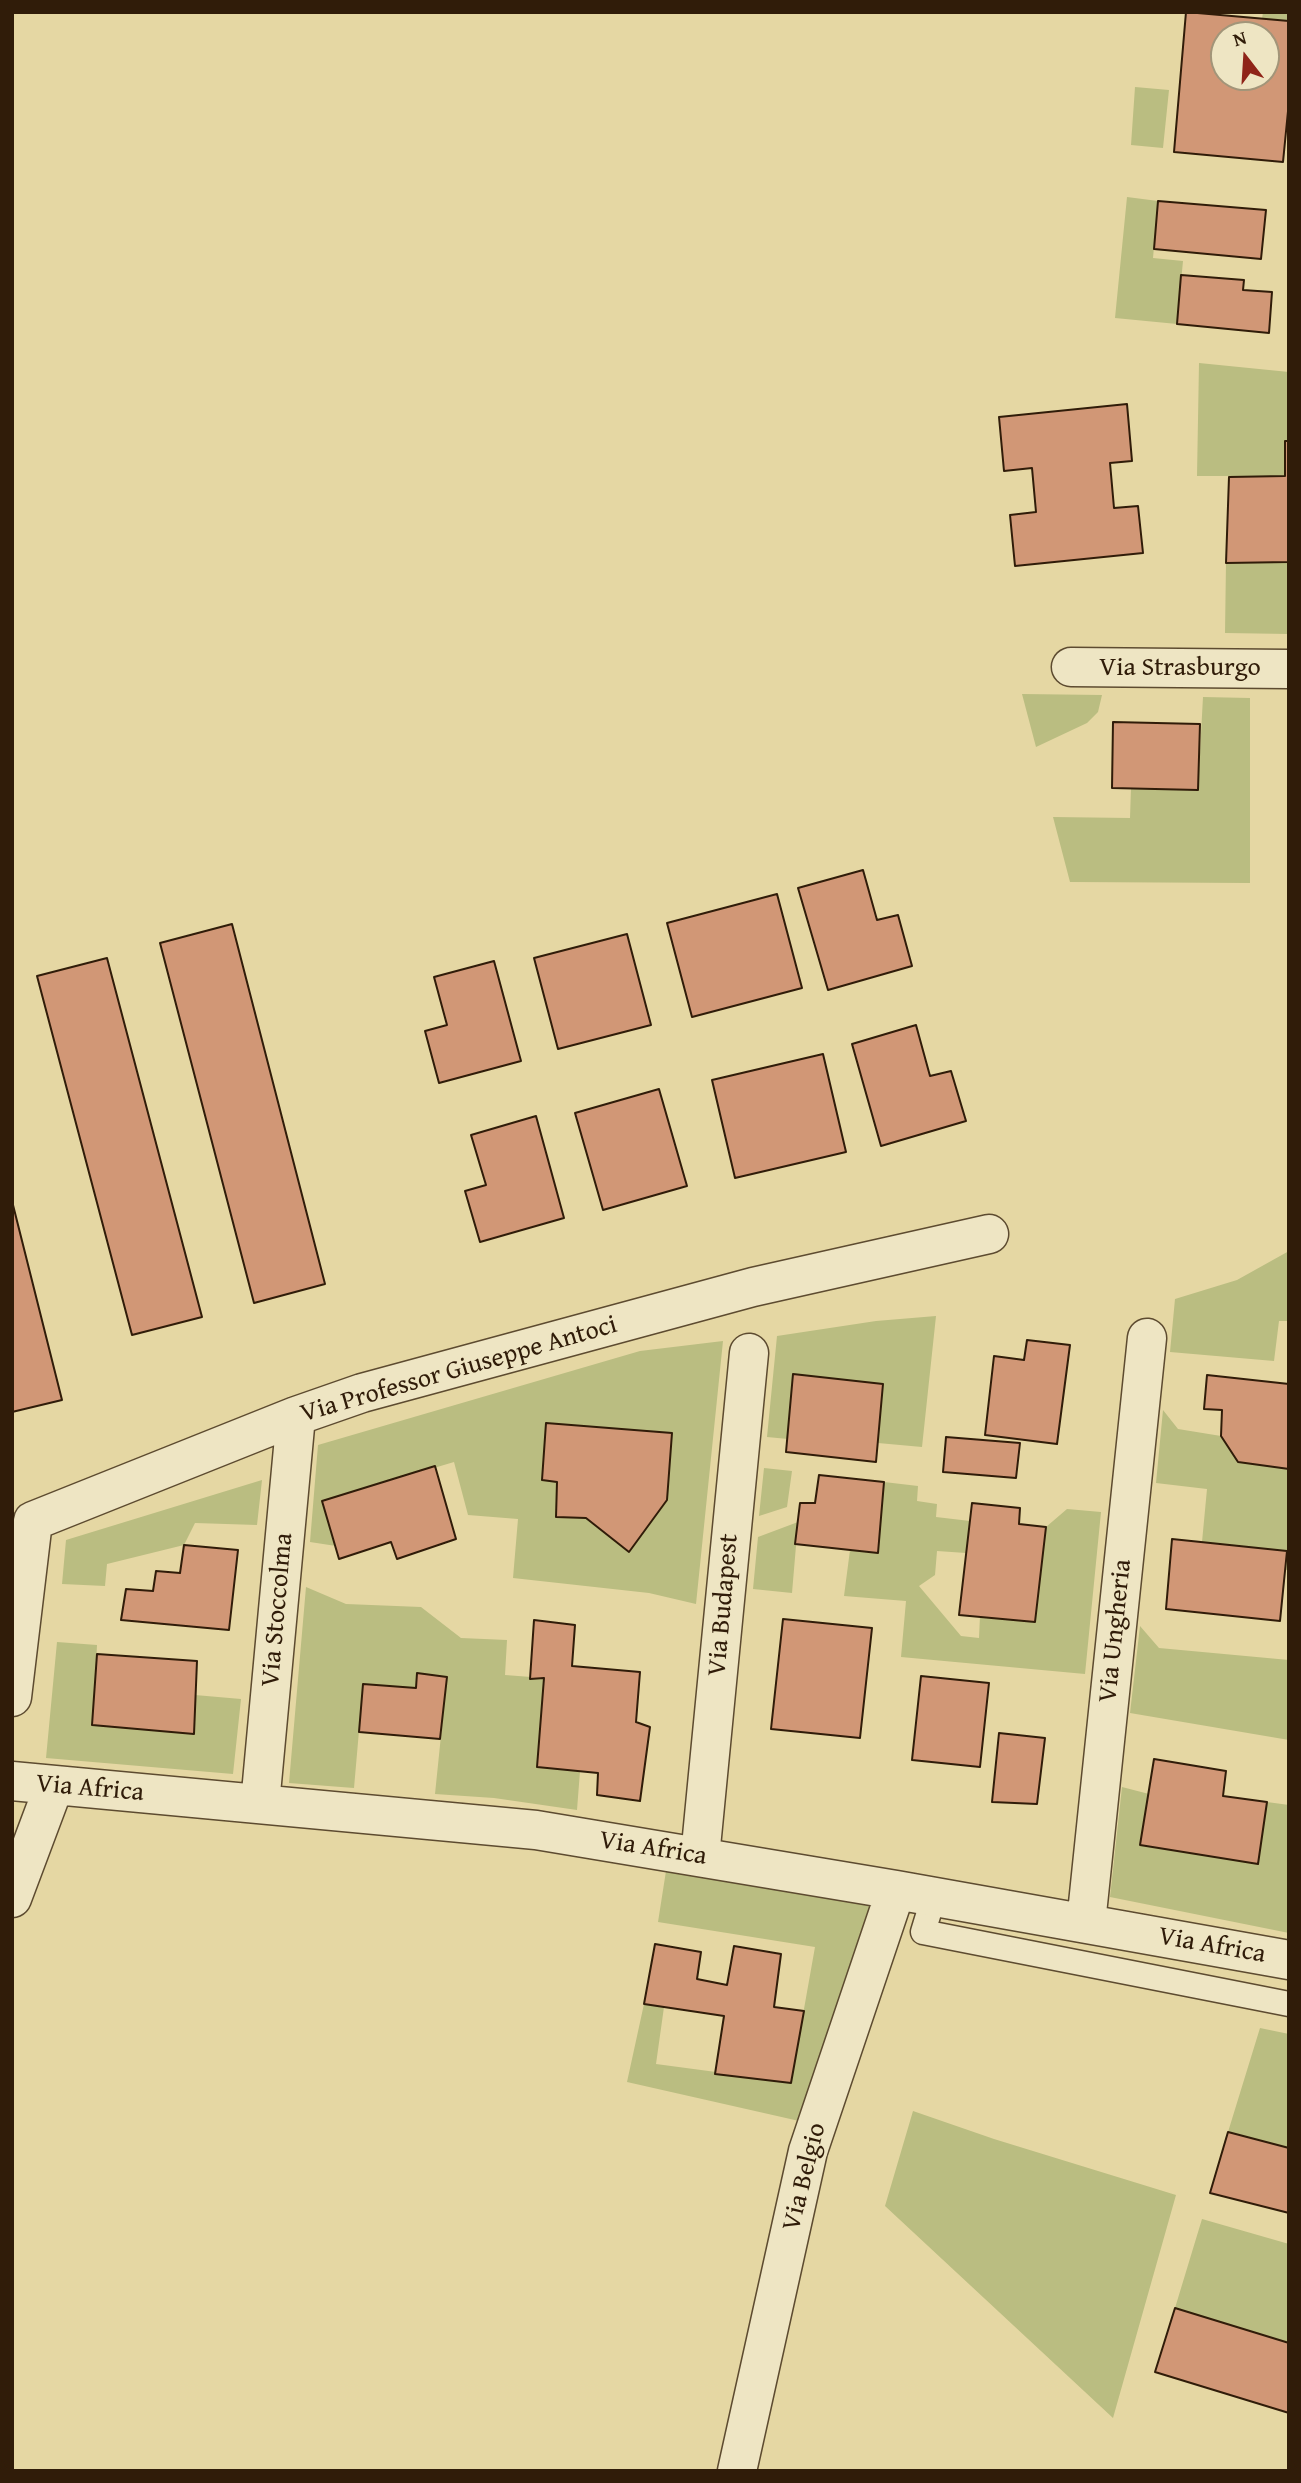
<!DOCTYPE html>
<html>
<head>
<meta charset="utf-8">
<style>
	body { margin:0 }
	#map { position:relative; width:1301px; height:2483px; overflow:hidden; background:#e5d7a3; font-family:"Gentium Book Plus",serif }
	canvas { display:block }
	.frame { position:absolute; inset:0; border:14px solid #301c09; pointer-events:none }
	.north { position:absolute; left:1210px; top:21px; width:70px; height:70px; box-sizing:border-box; background:#eee5c3; border:2px solid #a29579; border-radius:50%; rotate:343deg; font-size:19px; font-weight:700; line-height:28px; text-align:center; color:#301c09 }
	.north::after { content:''; display:block; margin:auto; width:24px; height:32px; background:#8f2418; clip-path:polygon(50% 0,100% 100%,50% 72%,0 100%) }
</style>
</head>
<body>
<div id="map">
<canvas width="1301" height="2483"></canvas>
<div class="frame"></div>
<div class="north">N</div>
</div>
<script>
const ctx = document.querySelector('canvas').getContext('2d');
ctx.lineJoin = 'round';
function fillPath(path, color) {
  ctx.fillStyle = color;
  ctx.fill(path, 'evenodd');
}
function strokePath(path, color, width, dash) {
  ctx.strokeStyle = color;
  ctx.lineWidth = width;
  ctx.lineCap = dash ? 'butt' : 'round';
  ctx.setLineDash(dash || []);
  ctx.stroke(path);
}
function label(font, color, halo, rows, align = 'center') {
  ctx.font = font + ' "Gentium Book Plus",serif';
  ctx.lineWidth = 6;
  ctx.setLineDash([]);
  ctx.textBaseline = 'middle';
  ctx.strokeStyle = halo;
  ctx.fillStyle = color;
  for (const [text, x, y, turn = 0] of rows) {
    ctx.save();
    ctx.translate(x, y);
    ctx.rotate((+turn || 0) * Math.PI / 180);
    ctx.textAlign = isNaN(turn) ? turn : align;
    if (halo) ctx.strokeText(text, 0, 0);
    ctx.fillText(text, 0, 0);
    ctx.restore();
  }
}
const green = new Path2D(`
	M1263,12h26v9l-27,-2z
	M1135,87l34,3 -6,58 -32,-3z
	M1127,197l31,4 -5,57 30,3 -6,63 -62,-6z
	M1199,363l90,9v69h-4v35h-88z
	M1289,562v72l-64,-1 1,-70z
	M1022,694l80,1 -4,17 -11,11 -51,24z
	M1203,697l47,1v185l-180,-1 -17,-65 77,1 1,-30 67,1z
	M1289,1251v70h-10l-5,40 -104,-9 5,-53 62,-19z
	M936,1316l-14,131 -44,-4 5,-59 -90,-10 -5,65 -21,-2 10,-101 99,-15z
	M723,1341l-27,263 -47,-11 -136,-15 5,-59 -50,-4 -14,-53 -131,39 13,45 -26,-4 8,-97 322,-94zM546,1423l125,10 -4,67 -38,51 -43,-33 -30,-1 1,-35 -15,-2z
	M1163,1410l15,19 43,7 17,26 51,7v101h-4l2,-19 -85,-9 5,-53 -51,-6z
	M764,1468l28,3 -5,36 -28,9z
	M262,1480l-5,45 -62,-2 -11,22 -77,19 -2,22 -43,-2 4,-44z
	M884,1482l34,4 -1,15 20,3 -1,13 34,4 -4,32 -29,-2 -2,24 -16,11 42,50 18,2 1,-22 66,-89 21,-18 34,3 -16,162 -184,-17 5,-56 -62,-5 6,-46z
	M798,1522l-6,71 -39,-4 5,-52z
	M306,1587l40,17 75,3 40,31 46,2 -2,35 39,3 -7,89 43,4 -3,39 -83,-12 -59,-4 12,-117 -29,-4 -2,15 -53,-3 -9,103 -65,-5z
	M1140,1626l19,22 130,12v80l-159,-27z
	M57,1642l40,3 -4,80 100,9 2,-39 46,4 -8,75 -187,-16z
	M1122,1787l27,7 -8,51 116,19 10,-62 22,3v128l-179,-36z
	M666,1871l208,34 -66,218 -181,-41 17,-78 20,3 -8,57 135,18 24,-135 -157,-25z
	M1260,2028l29,6v114l-61,-16z
	M913,2111l81,28 182,56 -63,223 -228,-212z
	M1202,2219l87,25v99l-114,-35z`);
const building = new Path2D(`
	M1186,12l103,9v80l-6,61 -109,-10zM1224,35h42v42h-42z
	M1158,201l108,9 -5,49 -107,-10z
	M1181,275l63,5 -1,10 29,2 -3,41 -92,-9z
	M1127,404l5,57 -22,2 4,45 24,-2 5,47 -128,13 -5,-51 26,-3 -4,-44 -28,3 -5,-54z
	M1285,441h4v121l-63,1 3,-86 56,-1z
	M1113,722l87,2 -2,66 -86,-2z
	M863,870l14,50 21,-5 14,51 -84,24 -30,-102z
	M777,894l25,94 -110,29 -25,-94z
	M232,924l93,360 -71,19 -94,-360z
	M627,934l24,91 -93,24 -24,-91z
	M107,958l95,359 -70,18 -95,-359z
	M494,961l27,100 -82,22 -14,-52 22,-6 -13,-48z
	M916,1025l14,51 21,-5 15,50 -85,25 -29,-102z
	M823,1054l23,98 -111,26 -23,-98z
	M659,1089l28,97 -84,24 -28,-97z
	M536,1116l28,102 -84,24 -15,-51 21,-6 -15,-50z
	M12,1201l50,199 -50,12z
	M1027,1340l43,5 -13,99 -72,-9 9,-79 30,4z
	M793,1374l90,10 -7,78 -90,-10z
	M1207,1375l82,9v85l-51,-7 -17,-26 1,-26 -18,-1z
	M546,1423l126,10 -5,67 -38,52 -43,-34 -30,-1 1,-35 -15,-2z
	M946,1437l74,6 -4,35 -73,-6z
	M435,1466l21,73 -59,20 -6,-17 -52,17 -17,-58z
	M819,1475l65,7 -6,71 -83,-9 5,-41h15z
	M972,1503l48,5 -1,16 27,3 -11,95 -76,-7z
	M1172,1539l115,12 -7,70 -114,-12z
	M184,1545l54,5 -9,80 -108,-10 5,-31 27,2 3,-20 24,2z
	M783,1619l89,9 -12,110 -89,-9z
	M534,1620l41,5 -3,41 68,6 -4,50 14,5 -10,74 -43,-6 1,-22 -61,-6 7,-89 -14,1z
	M97,1654l100,7 -3,73 -102,-9z
	M417,1673l30,4 -7,62 -81,-7 4,-48 53,4z
	M921,1676l68,7 -9,84 -68,-7z
	M999,1733l46,5 -8,66 -45,-2z
	M1154,1759l72,12 -3,25 44,6 -9,62 -118,-19z
	M655,1944l46,8 -4,27 30,6 7,-39 47,8 -7,53 30,4 -13,72 -76,-9 9,-58 -80,-12z
	M1228,2132l61,16v65l-79,-20z
	M1175,2308l114,35v70l-134,-41z`);
const service = new Path2D(`
	M934,1896l-11,36 366,72`);
const minor = new Path2D(`
	M1071,667l218,2
	M12,1697l21,-176 263,-105 66,-23 391,-106 236,-53
	M12,1781l524,49 360,60 393,70
	M260,1804l36,-388
	M700,1857l49,-504
	M12,1898l42,-112
	M1086,1923l61,-585
	M737,2471l71,-320 88,-261`);
const streetNames = [
	["Via Strasburgo",1180,668],
	["Via Professor Giuseppe Antoci",459,1370,-16],
	["Via Budapest",724,1605,-85],
	["Via Stoccolma",278,1610,-85],
	["Via Ungheria",1116,1631,-84],
	["Via Africa",90,1789,5],
	["Via Africa",653,1849,9],
	["Via Africa",1212,1946,10],
	["Via Belgio",805,2177,-76]
];
fillPath(green, '#babd81');
fillPath(building, '#d19776');
strokePath(building, '#301c09', 2);
strokePath(service, '#5d4b30', 27);
strokePath(minor, '#5d4b30', 41);
strokePath(service, '#eee5c3', 24);
strokePath(minor, '#eee5c3', 38);
label('26px', '#301c09', '#eee5c3', streetNames);
</script>
</body>
</html>
